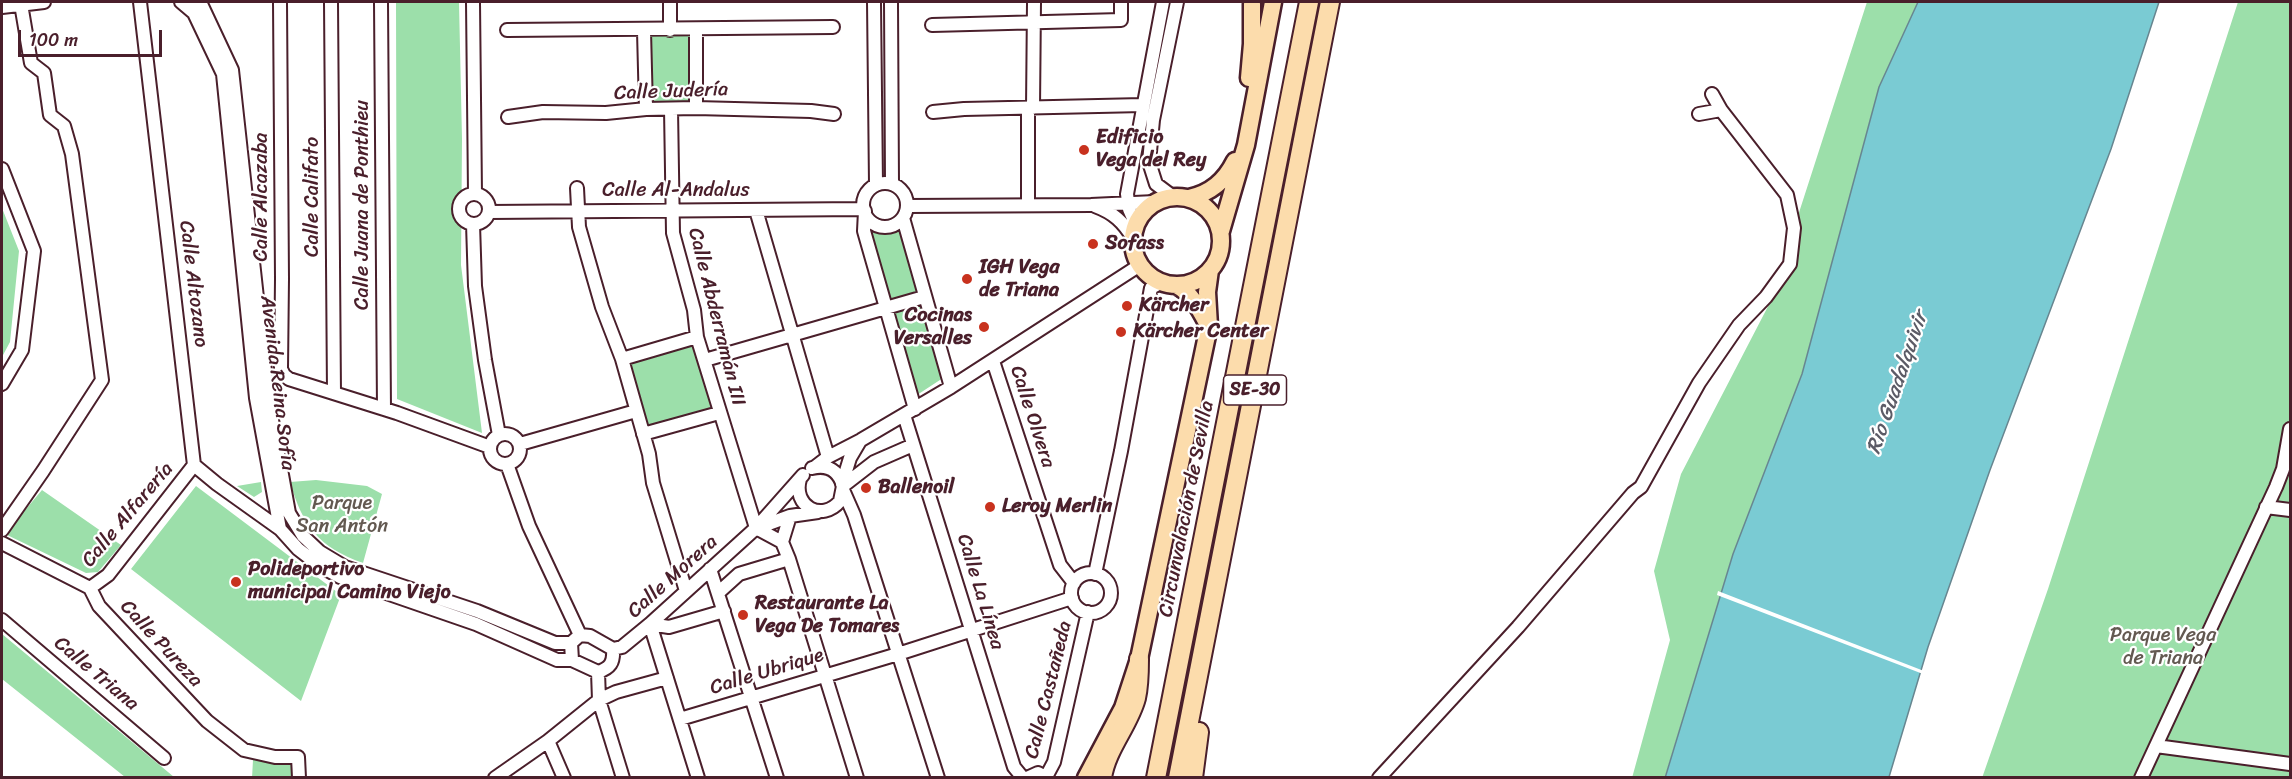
<!DOCTYPE html>
<html>
<head>
<meta charset="utf-8">
<style>
  body { margin:0 }
  #map { position:relative; width:2292px; height:779px; overflow:hidden; background:#fff; font-family:Sriracha,sans-serif }
  canvas { display:block }
  .frame { position:absolute; inset:0; border:3px solid #4a1f2b; pointer-events:none }
  .scale { position:absolute; left:18px; top:30px; width:144px; height:27px; box-sizing:border-box; border:3px solid #4a1f2b; border-top:0; padding-left:8px; font-size:18px; line-height:21px; white-space:nowrap; color:#4a1f2b; -webkit-text-stroke:4px #fff; paint-order:stroke }
</style>
</head>
<body>
<div id="map">
<canvas width="2292" height="779"></canvas>
<div class="frame"></div>
<div class="scale">100 m</div>
</div>
<script>
const ctx = document.querySelector('canvas').getContext('2d');
ctx.lineJoin = 'round';
function fill(path, color) {
  ctx.fillStyle = color;
  ctx.fill(path, 'evenodd');
}
function stroke(path, color, width, dash) {
  ctx.strokeStyle = color;
  ctx.lineWidth = width;
  ctx.lineCap = dash ? 'butt' : 'round';
  ctx.setLineDash(dash || []);
  ctx.stroke(path);
}
function drawText(font, color, halo, rows, align = 'center') {
  ctx.font = font + ' Sriracha,sans-serif';
  ctx.lineWidth = 4.5;
  ctx.setLineDash([]);
  ctx.textBaseline = 'middle';
  ctx.strokeStyle = halo;
  ctx.fillStyle = color;
  for (const [text, x, y, turn = 0] of rows) {
    ctx.save();
    ctx.translate(x, y);
    ctx.rotate((+turn || 0) * Math.PI / 180);
    ctx.textAlign = isNaN(turn) ? turn : align;
    if (halo) ctx.strokeText(text, 0, 0);
    ctx.fillText(text, 0, 0);
    ctx.restore();
  }
}
fill(new Path2D(`
  M396,2h63l3,137 -1,126 21,168 -85,-34z
  M1867,2h51l-39,85 -77,287 -69,180 -68,223 -33,1 38,-138 -16,-69 27,-97 109,-210 4,-36z
  M2238,2h52v775l-308,1 66,-189z
  M691,33l1,73 -43,1 -1,-73z
  M2,208l17,43 -9,91 -8,15z
  M899,229l19,65 -27,8 -22,-72 16,4z
  M920,303l23,75 -26,17 -24,-84z
  M693,343l19,67 -65,18 -19,-67z
  M316,480l51,6 15,8 -19,69c-45,-16 -60,-37 -73,-81z
  M261,482l1,10 -8,5 -17,-11z
  M196,486l145,109 -40,106 -170,-132z
  M42,490l79,55 -23,27 -12,1 -81,-39z
  M2,634l172,143h-49l-123,-98z
  M253,760l40,3 1,14 -42,1z`), '#9cdfaa');
const water = new Path2D(`
  M1918,2h241l-48,147 -121,321 -62,177 -39,130 -224,1 68,-224 69,-180 77,-287z`);
fill(water, '#7acbd3');
stroke(water, '#678690', 1.5);
fill(new Path2D(`
  M1718,591l206,80 -1,3 -206,-79z`), '#fff');
const minor = new Path2D(`
  M140,2l54,463 23,19 63,45
  M181,2l13,11 29,61 33,324 24,131 18,20 22,17 20,11 136,47 81,36h15
  M197,2l5,4 30,64 36,328 21,115 14,23 17,16 25,15 132,44 78,32h16
  M280,2l2,277 -1,90 3,6 5,4 108,34 93,34
  M331,2l3,391
  M381,2l3,407
  M473,2l2,192
  M670,2v28
  M874,2l2,183
  M891,2l1,182
  M2,7l42,-5
  M932,25l189,-5v-18
  M507,30l326,-3
  M696,30v78
  M644,31l2,78
  M1712,94l9,16
  M1033,108l1,-106
  M671,109l2,124 21,77 3,27 59,191
  M933,112l31,-3 179,-4
  M508,117l35,-5 63,1 40,-4 50,-1 115,3 23,3
  M2,169l32,82 -12,99 -20,34
  M863 205a22 22 0 1 1 44 0a22 22 0 1 1-44 0Z
  M577,188l2,39 23,80 20,52
  M459 209a15 15 0 1 1 30 0a15 15 0 1 1-30 0Z
  M1172,196l-16,-12 -7,-22 4,-42 24,-118
  M1028,205v-97
  M907,206l184,-1 64,-3
  M1095,206c19,7 28,16 38,32
  M756,210l72,247
  M865,211l-1,20 51,178
  M489,212l375,-3
  M903,218l48,169
  M473,224l2,62 10,74 14,75
  M1136,225l-7,-16 -2,-15 36,-192
  M705,360l219,-63
  M993,361l67,204 14,18
  M904,415l110,352 9,11
  M490 449a15 15 0 1 1 30 0a15 15 0 1 1-30 0Z
  M643,434l76,-21
  M520,444l116,-33
  M507,464l22,62 51,109
  M815,467l13,-10 33,-17 90,-53 189,-122
  M812,468c16,-4 27,3 31,18
  M800,479c-8,27 22,44 40,22l3,-15 31,-24 39,-17
  M842,484l8,-26 10,-17
  M843,490l11,25 84,263
  M2266,507l24,3
  M760,527l30,-11 28,-4
  M756,528l26,14
  M2,530l41,-59 59,-91 -30,-226 -8,-28 -14,-11 -6,-42 -13,-10 -10,-59
  M782,542l7,17 68,219
  M782,542l8,-26
  M2,543l88,45 9,18 108,115 37,29 31,7h23l1,21
  M710,569l67,209
  M1071 593a20 20 0 1 1 40 0a20 20 0 1 1-40 0Z
  M1095,574l26,-123 30,-163 11,-6
  M90,588l18,-13 86,-110
  M686,591l-33,-108 -4,-29 -27,-95 75,-22
  M718,593l21,-19 50,-15
  M2,620l162,138
  M650,624l48,154
  M650,624l19,3 55,-16
  M580,635l10,1 23,13c1,14 -3,19 -15,23l-26,-12 -1,-17z
  M613,649l9,-2 28,-23 106,-96 47,-53
  M680,719l218,-65 174,-56
  M548,741l16,37
  M2156,746l134,18
  M1046,777l8,-15 34,-150
  M495,778l53,-37 51,-41 -1,-28
  M623,778l-24,-78 17,-8 51,-14
  M1027,778l11,-5 9,5
  M1379,778l139,-151 115,-134 8,-6 58,-104 40,-58 27,-28 24,-33 4,-36 -7,-33 -66,-85 -22,4
  M2141,778l135,-291 7,-18 7,-40`);
const major = new Path2D(`
  M1249,78l3,-34v-40
  M1133 241a44 44 0 1 1 88 0a44 44 0 1 1-88 0Z
  M1189,198c22,-5 36,-17 46,-37
  M1221,231l25,-86 27,-143
  M1176,285c15,8 23,23 31,38
  M1086,778l37,-70 16,-49 70,-333 -2,-34 3,-22`);
const highway = new Path2D(`
  M1102,778c4,-29 27,-53 34,-80 3,-13 3,-26 3,-39
  M1156,778l153,-776
  M1178,778l152,-776
  M1193,778l6,-46`);
stroke(minor, '#4a1f2b', 16);
stroke(major, '#4a1f2b', 21);
stroke(highway, '#4a1f2b', 22);
stroke(minor, '#fff', 12);
stroke(major, '#fcdcac', 16);
stroke(highway, '#fcdcac', 18);
for (const [x, y, r, color] of [
  [1084,150,6,"#c8321e"],
  [1093,244,6,"#c8321e"],
  [967,279,6,"#c8321e"],
  [1127,306,6,"#c8321e"],
  [984,327,6,"#c8321e"],
  [1121,332,6,"#c8321e"],
  [866,488,6,"#c8321e"],
  [990,507,6,"#c8321e"],
  [236,582,6,"#c8321e"],
  [743,615,6,"#c8321e"]
]) {
  const dot = new Path2D();
  dot.arc(x, y, r, 0, 2 * Math.PI);
  ctx.fillStyle = color;
  ctx.fill(dot);
  stroke(dot, '#fff', 2);
}
for (const [x, y, w] of [
  [1255,390,63]
]) {
  const box = new Path2D();
  box.roundRect(x - w / 2, y - 15, w, 30, 4.5);
  ctx.fillStyle = '#fff';
  ctx.fill(box);
  stroke(box, '#4a1f2b', 1.5);
}
drawText('bold 18px', '#4a1f2b', null, [
  ["SE-30",1255,390]
]);
drawText('20px', '#4a1f2b', '#fff', [
  ["Calle Judería",671,92,-2],
  ["Calle Al-Andalus",676,191],
  ["Calle Alcazaba",262,197,-90],
  ["Calle Califato",313,197,-90],
  ["Calle Juana de Ponthieu",363,205,-90],
  ["Calle Altozano",193,284,83],
  ["Calle Abderramán III",716,317,76],
  ["Avenida Reina Sofía",277,383,83],
  ["Calle Olvera",1032,417,72],
  ["Circunvalación de Sevilla",1187,509,-79],
  ["Calle Alfarería",128,515,-50],
  ["Calle Morera",673,577,-42],
  ["Calle La Línea",980,592,73],
  ["Calle Pureza",161,644,47],
  ["Calle Ubrique",767,672,-17],
  ["Calle Triana",96,674,40],
  ["Calle Castañeda",1049,690,-76]
]);
drawText('bold 20px', '#4a1f2b', '#fff', [
  ["Edificio",1096,138],
  ["Vega del Rey",1096,161],
  ["Sofass",1105,244],
  ["IGH Vega",979,268],
  ["de Triana",979,291],
  ["Kärcher",1139,306],
  ["Cocinas",972,316,"right"],
  ["Versalles",972,339,"right"],
  ["Kärcher Center",1133,332],
  ["Ballenoil",878,488],
  ["Leroy Merlin",1002,507],
  ["Polideportivo",248,570],
  ["municipal Camino Viejo",248,593],
  ["Restaurante La",755,604],
  ["Vega De Tomares",755,627]
], 'left');
drawText('20px', '#635951', '#fff', [
  ["Parque",342,504],
  ["San Antón",342,527],
  ["Parque Vega",2163,636],
  ["de Triana",2163,659]
]);
drawText('italic 21px', '#5b5b66', '#fff', [
  ["Río Guadalquivir",1898,383,-71]
]);
</script>
</body>
</html>
